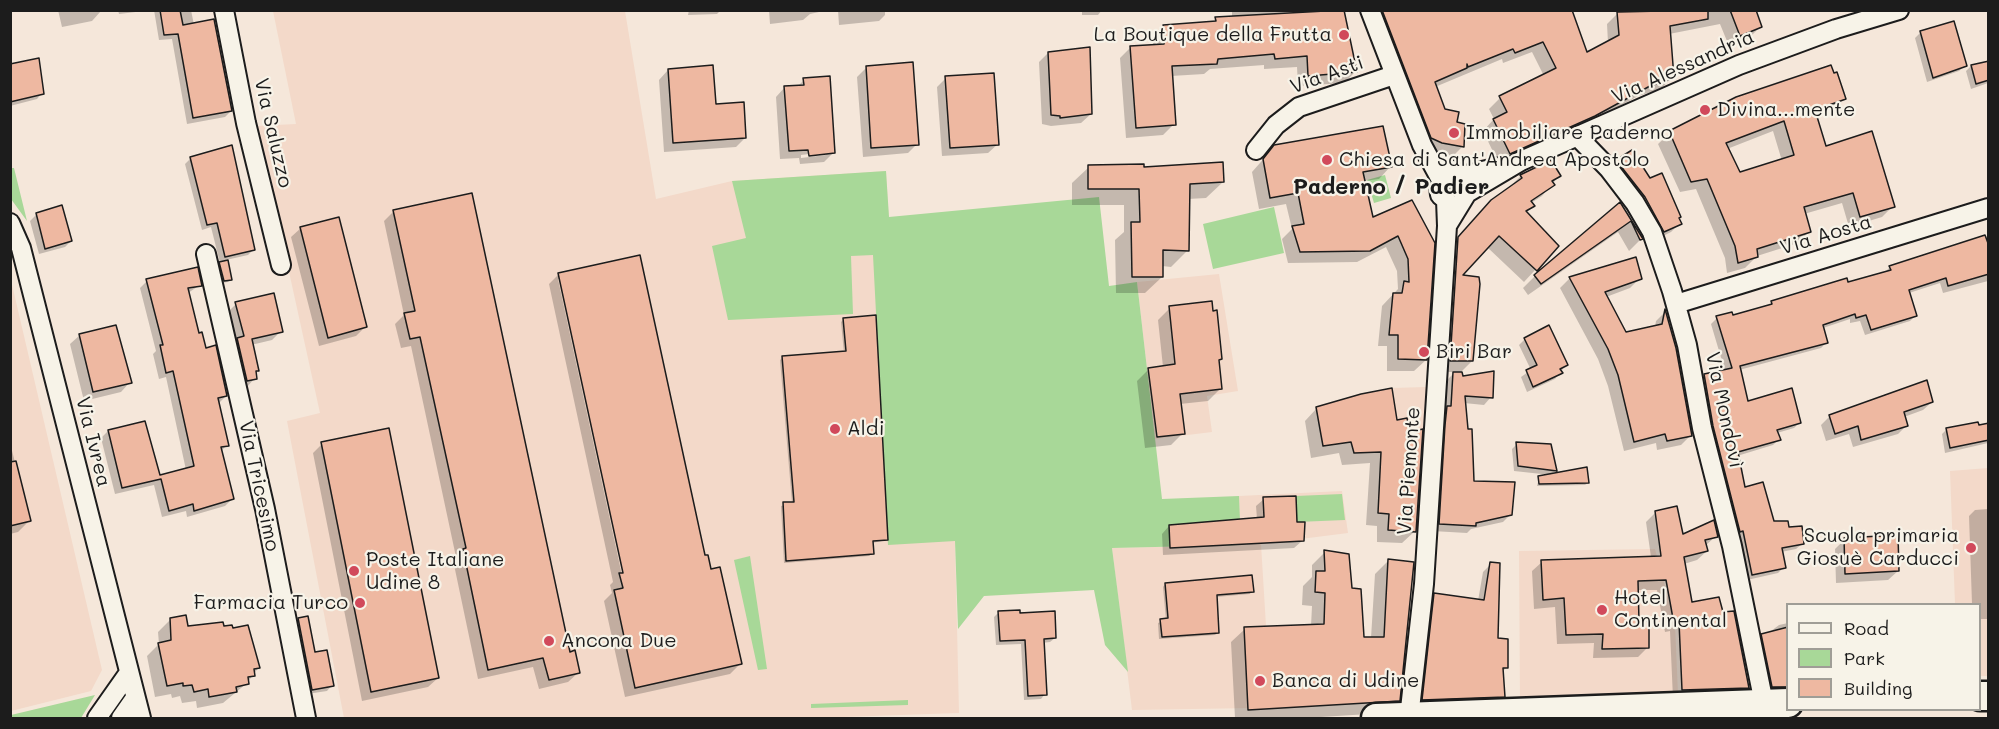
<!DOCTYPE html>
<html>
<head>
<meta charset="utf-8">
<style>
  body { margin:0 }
  #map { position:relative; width:1999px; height:729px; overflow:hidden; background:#f5e7da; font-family:Mali,sans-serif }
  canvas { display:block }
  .frame { position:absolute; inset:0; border:12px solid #1c1c1c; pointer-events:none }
  .legend { position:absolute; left:1786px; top:603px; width:195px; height:108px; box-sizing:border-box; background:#f7f3e8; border:2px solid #9f9d96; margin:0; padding:8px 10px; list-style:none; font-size:18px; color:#1c1c1c }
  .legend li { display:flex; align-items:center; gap:12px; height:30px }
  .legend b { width:30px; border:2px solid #9f9d96 }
</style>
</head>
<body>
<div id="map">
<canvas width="1999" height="729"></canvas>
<div class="frame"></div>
<ul class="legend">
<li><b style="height:8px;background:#f7f3e8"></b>Road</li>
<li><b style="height:16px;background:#a8d898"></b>Park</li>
<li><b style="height:16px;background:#eeb8a1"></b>Building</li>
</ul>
</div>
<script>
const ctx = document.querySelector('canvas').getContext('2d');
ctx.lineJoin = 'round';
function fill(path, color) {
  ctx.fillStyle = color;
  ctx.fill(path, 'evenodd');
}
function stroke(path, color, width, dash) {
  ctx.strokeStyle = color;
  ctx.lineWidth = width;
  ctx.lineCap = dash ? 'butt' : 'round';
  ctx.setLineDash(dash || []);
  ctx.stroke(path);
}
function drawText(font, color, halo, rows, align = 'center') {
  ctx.font = font + ' Mali,sans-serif';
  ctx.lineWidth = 4.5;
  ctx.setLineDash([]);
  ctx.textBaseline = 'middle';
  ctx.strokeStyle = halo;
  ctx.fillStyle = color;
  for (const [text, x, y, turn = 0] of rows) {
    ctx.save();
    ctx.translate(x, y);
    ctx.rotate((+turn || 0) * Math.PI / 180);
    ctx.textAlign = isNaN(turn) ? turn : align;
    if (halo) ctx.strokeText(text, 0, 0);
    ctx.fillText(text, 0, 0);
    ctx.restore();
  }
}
fill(new Path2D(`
  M273,11h352l31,188 76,-18 154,-10 22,372 47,-3 4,173 -145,5h-470l-57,-297 33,-8 -63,-287 39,-2z
  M1219,274l19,117 -31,5 5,36 -57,7 -18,-157z
  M10,276l92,394 -11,21 -80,20z
  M1426,387l-3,42 -88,11v4l-12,2 -7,-39 45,-13 31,-6z
  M1988,468v208h-8v-72h-25l-5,-133z
  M1342,491l6,42 -87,11 5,82 47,43 1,38 -182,3 -20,-162 128,-3 -1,-49z
  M1655,549l20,74 3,70 -158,8 -1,-150z`), '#f3d9c9');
fill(new Path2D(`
  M11,168h3l13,53 -16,-22z
  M886,171l3,46 210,-20 10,89 28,-4 25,217 77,-3 2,49 -129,3 16,124 -23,-27 -11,-55 -110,6 -26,33 -3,-88 -67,4 -15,-290 -22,1 2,58 -125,6 -16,-74 34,-8 -14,-57z
  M1385,175l6,23 -17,5 -7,-23z
  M1274,207l10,46 -71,16 -10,-45z
  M1342,494l3,26 -48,2 -1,-26z
  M750,556l17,113 -9,1 -24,-110z
  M95,695l-14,23h-70v-3z
  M908,700v5l-97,3v-4z`), '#a8d898');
fill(new Path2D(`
  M58,10h43v1l-9,10 -30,6z
  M118,10h34l-33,4z
  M154,10h37l3,15 37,86 -6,6 -38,7 -15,-85 -13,1z
  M689,10h32l-4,4 -29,1z
  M769,10h59l-18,4 -7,6 -33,4z
  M838,10h47v5l-6,6 -40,4z
  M1082,10h20l-4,5h-16z
  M1232,10h111l12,62 -11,11 -46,3 -1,-19 -33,2v-4l-54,4 -6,5 -33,2 3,48 -11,11 -37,3 -6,-80 11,-11 22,-1v-8l11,-11 47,-4 5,-5 16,-1z
  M1367,10h122l97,44 22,-11 -1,-19 11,-11 12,-3h118l12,17 -11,11 -20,8 -9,-22 -51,10 3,43 -11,12 -23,7 -56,31 -83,37 -16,-33 11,-12 -5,-10 11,-11 44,-22 -12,-24 -29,11 -1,-4 -67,28 9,23 11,13 8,23 -11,11 -32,-8z
  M1921,32l44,33 -6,6 -32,11 -12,-44z
  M1048,53l43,61 -10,9 -30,3 -9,-2 -3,-62z
  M1988,61v22l-17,6 -5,-18 5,-5z
  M10,66l32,27 -5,6 -27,7z
  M866,68l51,76 -9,9 -45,4 -6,-80z
  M668,70l47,36 30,32 -9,9 -72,5 -5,-72z
  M946,78l52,66 -10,9 -46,3 -5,-69z
  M804,80l30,72 -10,10 -24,2 -1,-6 -19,1 -4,-62 9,-10h12zM826,152v3l-25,3v-3z
  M1844,98l-11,11 -17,7 9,31 68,59 -11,11 -33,10 -7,-24 -38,11 5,18 -11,11 -41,13 -12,12 -18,5 -2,-15 -29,-69 -16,3 -22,-48 12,-11 67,-34zM1773,131l9,30 -43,13 -12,-25z
  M1275,146l115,21 -11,12 -15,2 8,38 39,-17 15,158 -12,11h-27v-25h-9l4,-40 16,-17 -1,-18 -11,-24 -29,15 -69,1 -6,-24 10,-10 -6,-25 -27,5 -7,-37z
  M1632,152l48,71 -9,9 -16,8 -47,-71z
  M191,158l63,91 -6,6 -22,5 5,19 -3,3 -7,1 -3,-17 2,-3 -9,-36 -9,3 -17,-66z
  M1089,167l134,15 -17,16 -18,1v51l-17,17 -9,-1v11l-17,16h-29l-1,-53 9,-8v-27h-52v-22z
  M1521,176h38l-17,20 -11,7 2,3 -7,7 31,33 -33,36 -37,-35 -27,29 12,85 -11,11v6l30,19 -7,8 -20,-2 9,80 38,31 -8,8 -32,7 -4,4 -35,-2 8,-116 4,-3 2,-31 9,-9h-16l7,-122 34,-36z
  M1620,204l21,35 -12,12 -11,-19 -90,63 -5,-7 12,-12z
  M61,207l10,34 -6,6 -26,7 -9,-33 6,-6z
  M394,211l184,462 -10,9 -29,7 -6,-22 -55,12 -25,-119 3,-3 -45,-211 -10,2 -6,-24 9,-9 -20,-94z
  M301,228l64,99 -9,9 -37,10 -28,-109z
  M1988,236v45l-45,12 -3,-10 -31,10 7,22 -6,6 -45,14 -5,-14 -10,2v-4l-27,9 4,14 -6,6 -82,22 7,33 54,19 -6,6 -17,5 2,6 -6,6 -36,11 6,33 30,34 14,6 16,14 -7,6 -15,3 3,15 -6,6 -31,7 -49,-199 6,-6 21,-4 -14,-47 6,-6 15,-1 36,-11 4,-3 112,-30 6,-6z
  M1635,259l5,19 -10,10 -24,9 20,37 29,-7 1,-6 9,-9 26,123 -10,10 -24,5 -1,-7 -32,8 -16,-65 -10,-27 -38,-71 10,-10z
  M559,274l145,283 36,107 -10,10 -105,23 -21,-96 8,-8 -2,-8 3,-3 -64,-298zM558,279h3l65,301h-3z
  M147,281l53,4 -12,8 10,42 28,61 -8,8 9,41 -7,7 12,47 -7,7 -38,11 -1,-6 -24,6 -8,-32 -39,9 -14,-56 7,-7 51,46 27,-7 -20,-93 -7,2 -6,-25 3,-3 -16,-63z
  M236,304l45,27 -9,9 -21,5 6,25 -3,3 1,5 -9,10 -8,1 -11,-76z
  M1170,308l51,50 -4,4 3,27 -12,12 -28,3 3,29 -12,12 -26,3 -8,-67 12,-12 14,-2 -5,-47z
  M844,319l43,221 -15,3v11l-3,2 -85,7 -3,-57 11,-3 -12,-143 3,-3 61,-4 -3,-31z
  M80,335l50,47 -9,10 -37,9 -14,-57z
  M1525,339l41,26 -11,14 -28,13 -6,-15 10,-7 -12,-25z
  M1361,395l54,136 -13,12 -25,-1v-16l-11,-1 4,-62 -28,2 -3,-12 -28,5 -6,-37 12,-13z
  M1932,402l-9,8 -19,7 3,8 -9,9 -45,13 -4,-13 -23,7 -5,-16 9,-9z
  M1988,424v19l-43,10 -3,-19 5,-5z
  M10,443l20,77 -12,12 -8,2z
  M322,444l116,234 -10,9 -66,14 -49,-248z
  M1517,444l39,26 -5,5 -37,-4 -2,-22z
  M1539,478l49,5 -3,2 -48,1z
  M1264,499l32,25 6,17 -8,7 -131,7 -1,-21 7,-8 88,-7 -1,-13z
  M1988,509v110h-8v-15h-8l-3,-88 6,-6z
  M1655,513l27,23h34l-11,10 2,5 -10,9 -13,4 7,40 57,83 -10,10 -65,2 -3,-68 -5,1 -8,-42h-21l2,33 10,24 -10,10 -45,1 1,-15 -37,1 -2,-37 -21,2 -2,-38 10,-9 109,-5 -5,-35z
  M1844,540l54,31 -10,9 -52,3 -1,-34z
  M1325,552l26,38 12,48h8l4,-64 14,-14 9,140 -13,13 -80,5h-70l-4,-76 14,-13 66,-3 1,-20 -10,-1 1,-19 9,-9v-12z
  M1491,564l5,76 10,28 -4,4 1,24 -8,8 -80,3 12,-105 8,-8 43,7 5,-29z
  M1165,584l87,7 -2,3 -34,3 2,36 -3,2 -56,4 -1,-16 8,-3 -3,-33z
  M999,612h54l2,26 -5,4 -8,1 3,51 -4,5 -17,1 -3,-56 -25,1 -2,-28z
  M171,619l15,9h37l36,39 -12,16 -24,20 -26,5 -1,-7 -14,2 -2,-7 -8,2 -1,-4 -16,3 -8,-41 12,-12 -1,-12z
  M299,620l33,65 -5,6 -20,3 -14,-69z
  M1788,623v70h-23l-10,-50 24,-18z`), '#0003');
const building = new Path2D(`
  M160,10h20l3,15 31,-6 18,92 -39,7 -15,-84 -14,1z
  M1344,10l13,62 -49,4 -1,-20 -32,3 -1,-5 -56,5 -1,5 -45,2 4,59 -40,3 -6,-82 34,-2 -1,-19 53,-4 -1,-4z
  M1382,10h190l15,42 32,-17 -2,-23 91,-2v9l-38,7 4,52 -24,8 -55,30 -85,38 -17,-35 14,-7 -8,-16 57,-28 -13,-26 -28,11 -2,-4 -45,18 -1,-3v4l-32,14 10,27 14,3 -2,10 8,2 -1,23 -22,-4 -11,-5z
  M1730,10h26l6,17 -22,9z
  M1954,21l13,45 -34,12 -13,-47z
  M1090,47l2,67 -32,4v-2l-9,-1 -3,-63z
  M39,58l5,36 -34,8v-38z
  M1989,61v19l-13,4 -5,-19z
  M913,62l6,83 -48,3 -5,-82z
  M713,65l3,39 28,-2 2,36 -73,5 -5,-74z
  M1831,65l3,8 3,-1 9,27 -31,11 11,36 46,-15 23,76 -35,10 -7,-24 -49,14 7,25 -54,17 1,8 -20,6 -3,-17 -28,-67 -16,3 -22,-51 67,-34zM1784,121l10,34 -54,17 -14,-29z
  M994,73l5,72 -49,3 -5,-72z
  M830,76l5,77 -26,3 -1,-6 -19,1 -5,-65 20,-1 -1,-7z
  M1383,126l9,41 -29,5 10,45 39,-17 23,43 -8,117 -29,-1v-24h-9l4,-42h9l2,-12 5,1 -1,-23 -10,-23 -28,15 -70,1 -8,-26 12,-2 -6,-31 -28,5 -7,-39 11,-14z
  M232,145l23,105 -30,7 -8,-34 -10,2 -17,-68z
  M1632,150l18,28 12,-5 19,44 -2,1 3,6 -18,8 -19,-35 -29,-37z
  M1551,160l10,16 -9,5 3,4 -24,16 4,5 -9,5 33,35 -22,25 -38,-35 -36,39 16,2 1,7 -7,77h-23l8,-124 33,-37 31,-22 -2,-3z
  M1223,162l1,20 -34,2 -1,67 -26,-1v27h-31l-1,-55h9l-1,-33h-51v-24l56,-1v3z
  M472,193l98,459 5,-2 5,23 -31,7 -6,-22 -55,12 -25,-121 3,-1 -46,-211 -10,2 -6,-26 11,-2 -22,-101z
  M1620,202l23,37 -3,1 -9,-19 -90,63 -7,-9z
  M62,205l10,36 -27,8 -9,-36z
  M339,217l28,110 -39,11 -28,-111z
  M1985,235l4,11v28l-41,12 -2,-8 -37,12 8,26 -46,14 -5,-15 -10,3 -1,-4 -32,11 5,18 -88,23 8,35 44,-13 9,35 -24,7 4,10 -43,12 7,35 18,-5 11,39h14l1,6 13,-1 2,18 -22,4 4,20 -34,7 -9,-44 -3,1 -27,-106 -9,-52 28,-6 -16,-52 16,-4 1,3 39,-11 -1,-3 76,-23 1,4 43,-12 -2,-4z
  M640,255l65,300h3l3,14 9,-2 22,97 -107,24 -21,-98 9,-2 -4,-15h4l-65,-300z
  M1636,257l6,22 -37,13 21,40 36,-8 3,-15 11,39 16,88 -25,5 -2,-7 -31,8 -16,-67 -10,-26 -39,-72z
  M228,260l4,20 -8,1 -5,-19z
  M198,267l4,19 -14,2 11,45 3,-1 4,16 10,-3 11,51 -9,2 11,48 -8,1 13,52 -40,12 -1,-7 -24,7 -8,-32 -39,9 -14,-58 37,-9 15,54 34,-9 -21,-95 -7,2 -6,-28h3l-17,-66z
  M274,293l9,39 -31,7 7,32h-3l1,8 -10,2 -10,-43 7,-2 -9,-34z
  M1212,301l1,10 4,-1 5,49 -3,1 3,29 -42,5 5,40 -28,3 -9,-69 27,-4 -6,-58z
  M876,315l12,225 -15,1 1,13 -88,7 -3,-59h11l-12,-146 64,-5 -3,-33z
  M116,325l16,58 -39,9 -14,-58z
  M1549,325l19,40 -8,4 3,4 -30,14 -7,-17 11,-5 -13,-27z
  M1494,371l-1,27 -28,-2 3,33h4l2,52 41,1 -3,33 -36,8v3l-37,-2 6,-99 2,-19h4l2,-34h9l1,4z
  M1927,380l6,22 -29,10 4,14 -47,14 -3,-14 -23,8 -6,-19z
  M1392,388l5,32 10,-2 3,14 13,-3 -7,103 -28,-2 1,-16 -11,-1 3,-61 -27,1 -3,-11 -28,4 -2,-11 -5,-28 45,-13z
  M1978,422l1,3 10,-2v17l-39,8 -4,-20z
  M389,428l50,250 -68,14 -50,-250z
  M1516,442l35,2 6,27 -39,-5z
  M16,461l15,60 -21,5v-64z
  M1587,467l2,16 -50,1 -1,-8z
  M1296,496l1,26h8l-1,19 -134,7 -1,-23 95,-8 -1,-20z
  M1677,506l6,28 31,-14 4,17 -13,3 3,11 -24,6 8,45 27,-5 4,15 11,-1 15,77 -67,2 -3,-68 -5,2 -8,-44 -28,1 1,41 10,-1v27l-47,1 1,-15 -37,1 -2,-37 -21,2 -2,-40 120,-4 -6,-45z
  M1898,535l1,36 -54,3 -1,-36z
  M1324,550l25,4 3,34 9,1 3,48h20l4,-78 26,3 -14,139 -152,9 -4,-83 80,-3 1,-31 -10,-1 1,-21h9z
  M1490,562l10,1 -2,75 10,1v29h-5l2,29 -83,3 12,-107 50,7z
  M1252,575l2,17 -37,3 2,38 -57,4 -2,-18 8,-1 -3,-35z
  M1020,610v3l35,-2 1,27 -12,1 3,56 -19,1 -3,-56 -25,1 -2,-30z
  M186,615l2,11 35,-4 1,4 8,-1 1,3 15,-3 12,43 -6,1 1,7 -7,1 1,7 -13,3 1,5 -28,5 -1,-8 -14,3 -2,-7 -9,1v-3l-16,3 -9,-43 13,-3 -1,-22z
  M308,616l7,36 12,-2 7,36 -22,4 -14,-72z
  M1788,627v60h-16l-11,-53z`);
fill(building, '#eeb8a1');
stroke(building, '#1c1c1c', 1.5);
const street = new Path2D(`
  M224,10l22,113 35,142
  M1370,10l52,135 19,35
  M1578,137l31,32 26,34 17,29 20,59 15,54 15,83 30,118 35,172
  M1256,150l20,-25 23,-18 95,-32
  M1446,167l16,9 37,-9
  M10,223l11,25 120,470
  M1448,224l19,-31 54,-32 218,-96 97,-36 63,-19
  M206,254l59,255 41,209
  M1676,304l312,-96
  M97,718l31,-44
  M121,718l14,-20
  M1409,718l15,-134 23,-358 -1,-26 -6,-5 -1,-8 7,-12 8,-1`);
const primary = new Path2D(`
  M1980,696h8
  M1376,718l412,-15`);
stroke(street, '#1c1c1c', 22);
stroke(primary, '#1c1c1c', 33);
stroke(street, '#f7f3e8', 18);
stroke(primary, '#f7f3e8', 28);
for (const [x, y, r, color] of [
  [1344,35,6,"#d1495b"],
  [1705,110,6,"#d1495b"],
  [1454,133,6,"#d1495b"],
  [1327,160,6,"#d1495b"],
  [1424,352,6,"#d1495b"],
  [835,429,6,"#d1495b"],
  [1971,548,6,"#d1495b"],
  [354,571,6,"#d1495b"],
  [360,603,6,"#d1495b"],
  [1602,610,6,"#d1495b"],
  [549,641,6,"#d1495b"],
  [1260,681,6,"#d1495b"]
]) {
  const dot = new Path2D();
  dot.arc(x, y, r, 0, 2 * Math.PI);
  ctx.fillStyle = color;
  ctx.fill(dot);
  stroke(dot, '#f7f3e8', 2);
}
drawText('20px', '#1c1c1c', '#f7f3e8', [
  ["La Boutique della Frutta",1332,35,"right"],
  ["Divina...mente",1717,110],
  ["Immobiliare Paderno",1466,133],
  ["Chiesa di Sant'Andrea Apostolo",1339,160],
  ["Biri Bar",1436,352],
  ["Aldi",847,429],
  ["Scuola primaria",1959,536,"right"],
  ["Giosuè Carducci",1959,559,"right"],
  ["Poste Italiane",366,560],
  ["Udine 8",366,583],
  ["Hotel",1614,598],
  ["Continental",1614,621],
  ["Farmacia Turco",348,603,"right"],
  ["Ancona Due",561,641],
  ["Banca di Udine",1272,681]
], 'left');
drawText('20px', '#1c1c1c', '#f7f3e8', [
  ["Via Alessandria",1683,67,-24],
  ["Via Asti",1327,75,-20],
  ["Via Saluzzo",273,133,77],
  ["Via Aosta",1826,235,-17],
  ["Via Mondovì",1724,410,78],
  ["Via Ivrea",93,442,76],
  ["Via Piemonte",1409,471,-86],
  ["Via Tricesimo",259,486,78]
]);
drawText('bold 22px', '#1c1c1c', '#f7f3e8', [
  ["Paderno / Padier",1391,187]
]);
</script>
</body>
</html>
